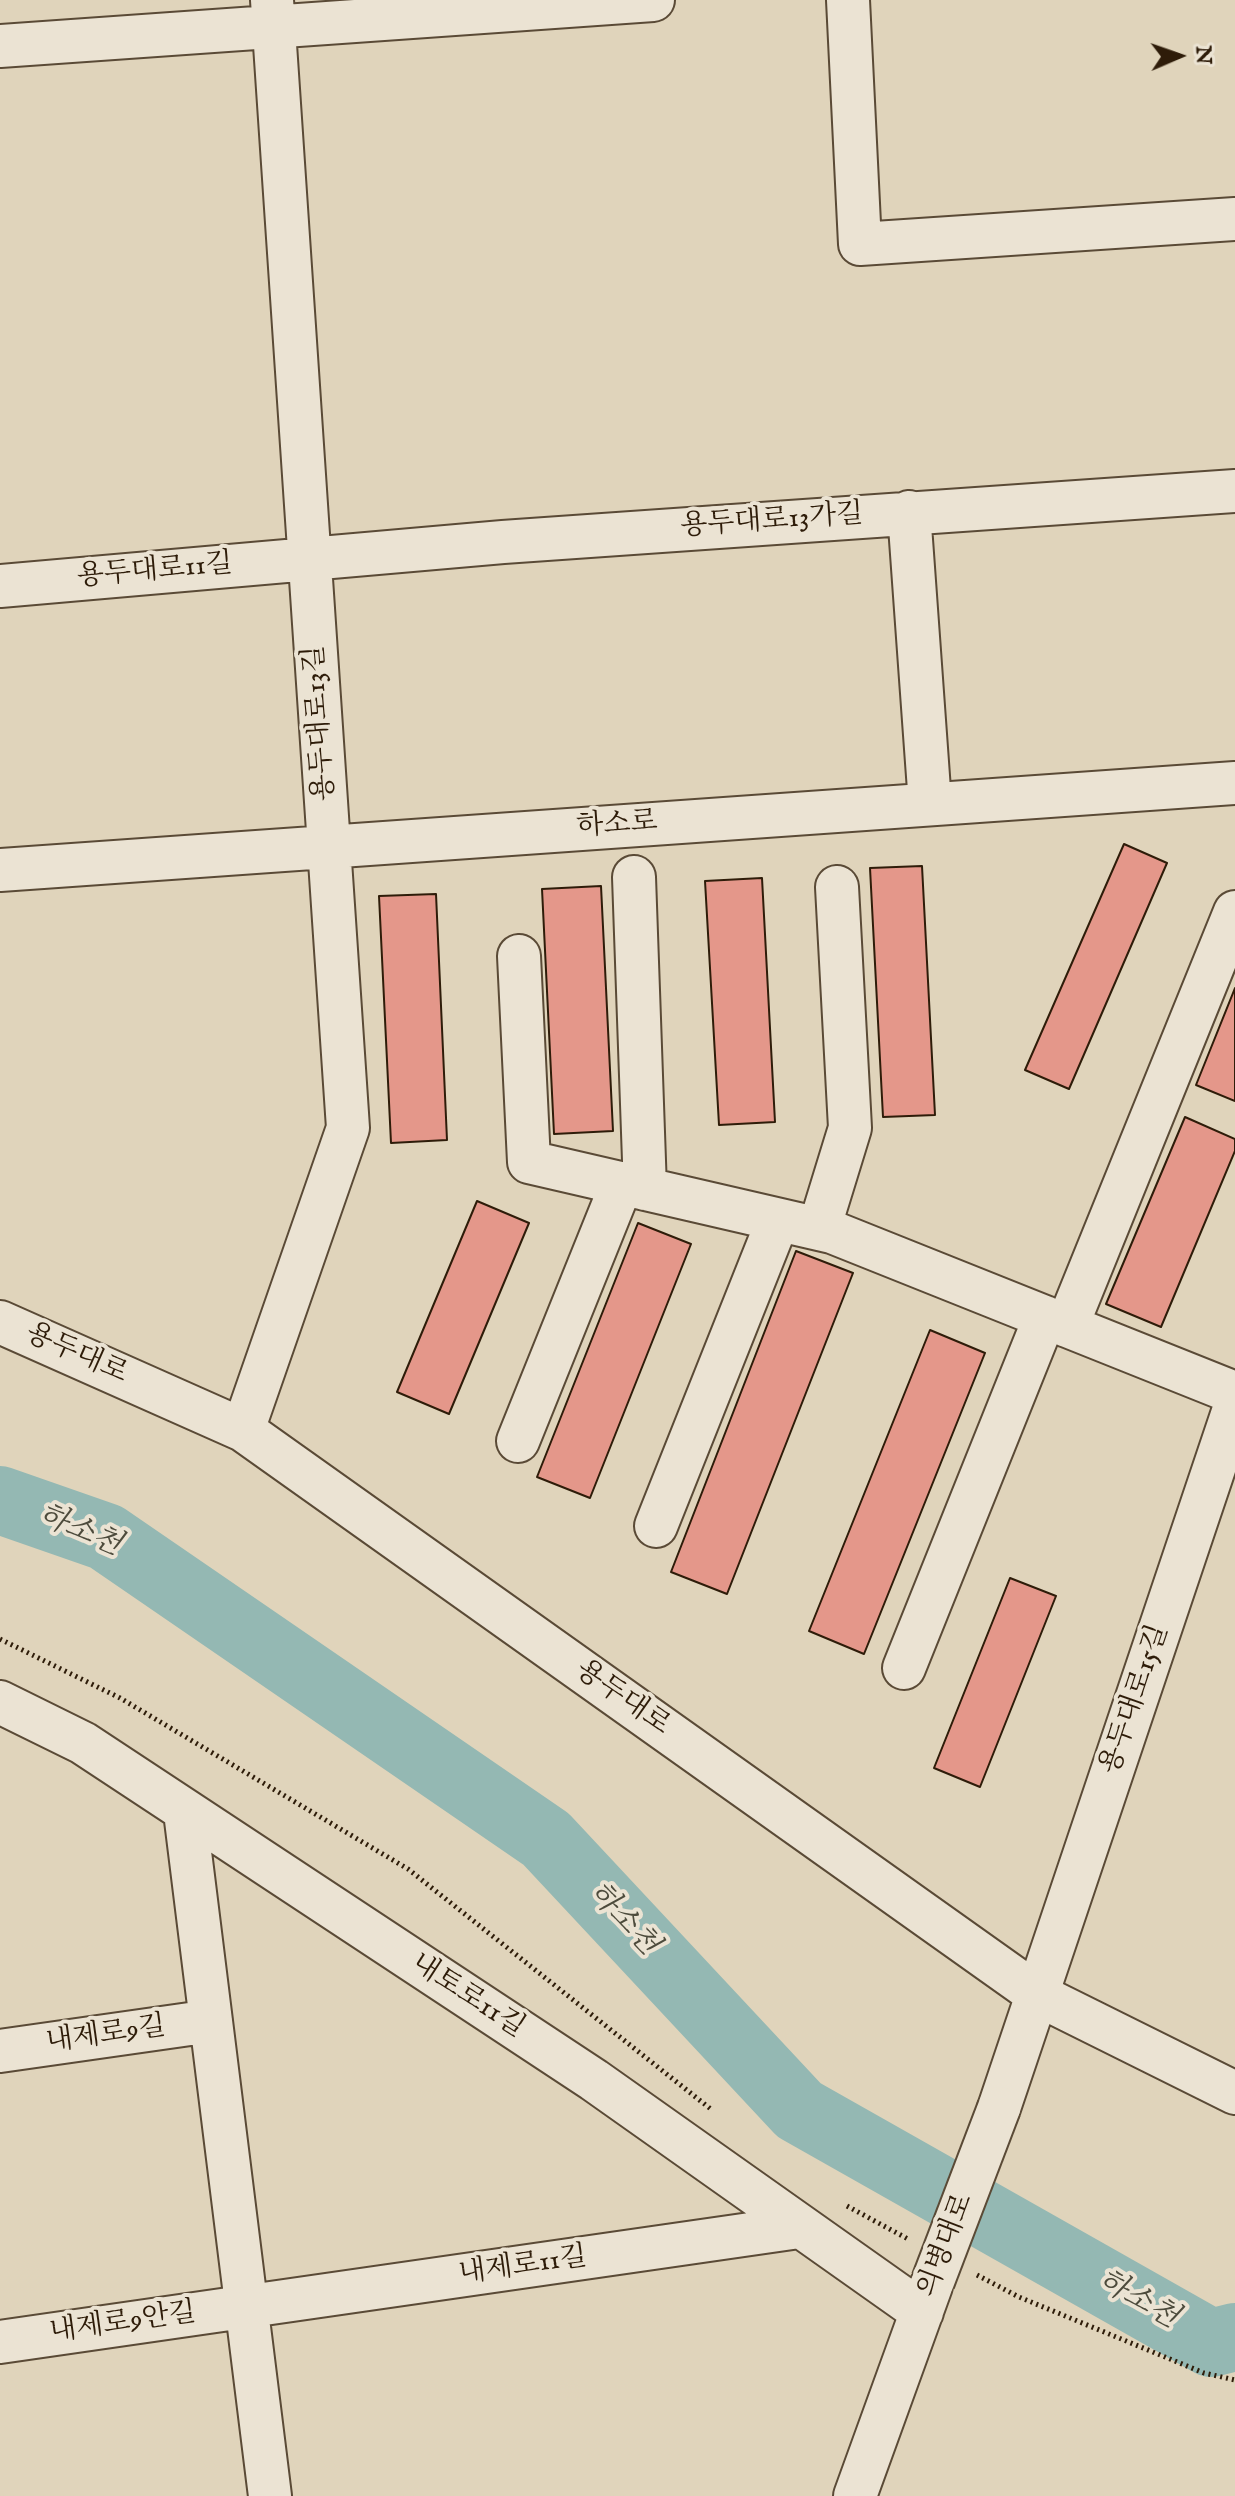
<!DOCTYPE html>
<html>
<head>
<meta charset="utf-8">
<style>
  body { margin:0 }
  #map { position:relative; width:1235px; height:2496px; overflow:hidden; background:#e0d4bb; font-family:"IM FELL English",serif }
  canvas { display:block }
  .north { position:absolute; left:1139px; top:16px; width:80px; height:80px; -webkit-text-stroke:6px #ebe3d3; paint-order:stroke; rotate:88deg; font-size:22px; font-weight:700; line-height:32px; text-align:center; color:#2e1c09 }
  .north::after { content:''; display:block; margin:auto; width:28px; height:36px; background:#2e1c09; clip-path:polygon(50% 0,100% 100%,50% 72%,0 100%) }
</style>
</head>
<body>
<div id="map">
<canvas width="1235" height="2496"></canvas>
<div class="north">N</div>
</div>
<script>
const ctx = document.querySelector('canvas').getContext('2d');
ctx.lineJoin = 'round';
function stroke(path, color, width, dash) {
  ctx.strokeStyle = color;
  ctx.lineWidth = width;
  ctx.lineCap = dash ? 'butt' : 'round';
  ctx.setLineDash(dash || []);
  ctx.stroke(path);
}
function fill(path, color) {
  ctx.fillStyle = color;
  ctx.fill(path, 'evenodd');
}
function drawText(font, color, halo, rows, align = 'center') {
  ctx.font = font + ' "IM FELL English","Noto Serif KR",serif';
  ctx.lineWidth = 8;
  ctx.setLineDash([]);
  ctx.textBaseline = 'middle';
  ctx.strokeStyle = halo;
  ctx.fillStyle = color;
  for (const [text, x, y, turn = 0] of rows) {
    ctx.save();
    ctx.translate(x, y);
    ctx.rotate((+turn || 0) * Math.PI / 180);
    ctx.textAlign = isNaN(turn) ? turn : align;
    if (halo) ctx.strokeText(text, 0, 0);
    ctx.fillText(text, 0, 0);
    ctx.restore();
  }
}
stroke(new Path2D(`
  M0,1500l106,37 440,302 253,271 412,233 24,-6`), '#94b8b3', 68);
const building = new Path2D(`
  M1124,844l43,19 -98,226 -44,-19z
  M922,866l13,249 -52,2 -13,-249z
  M762,878l13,244 -56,3 -14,-244z
  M601,886l12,245 -59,3 -12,-245z
  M436,894l11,246 -56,3 -12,-247z
  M1235,988v113l-39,-16z
  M1185,1117l50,22v12l-74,176 -55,-23z
  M477,1201l52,22 -80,191 -52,-22z
  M638,1223l53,21 -101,254 -53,-21z
  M796,1251l57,22 -126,321 -56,-22z
  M930,1330l55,23 -121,301 -55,-23z
  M1010,1578l46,18 -76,191 -46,-19z`);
fill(building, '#e4978a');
stroke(building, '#2e1c09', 2);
const minor = new Path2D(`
  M848,0l12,244 375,-25
  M0,46l653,-46
  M909,512l21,292
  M0,586l503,-44 732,-51
  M0,870l1235,-87
  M634,877l11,312
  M519,956l10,206 303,70 403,161
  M819,1229l31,-101 -13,-241
  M0,1322l243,108 795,565 197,98
  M1067,1326l168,-414
  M243,1430l105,-302 -76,-1128
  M518,1441l104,-258
  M656,1526l122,-306
  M904,1668l141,-351
  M0,1702l83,41 511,337 328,232
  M185,1812l85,684
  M0,2051l211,-30
  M999,2108l236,-702
  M0,2342l799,-115
  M855,2496l76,-210`);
stroke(minor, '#5a4a36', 46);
stroke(new Path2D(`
  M0,1639l120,59 288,171 304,241
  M847,2206l61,33
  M977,2275l42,22 185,76 31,7`), '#2e1c09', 5, [2, 4]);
stroke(minor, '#ebe3d3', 42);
const minorBridge = new Path2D(`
  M933,2281l66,-173`);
stroke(minorBridge, '#5a4a36', 46, []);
stroke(minorBridge, '#ebe3d3', 42);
drawText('28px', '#2e1c09', '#ebe3d3', [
  ["용두대로13가길",772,522,-4],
  ["용두대로11길",155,572,-5],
  ["용두대로13길",321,723,-94],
  ["하소로",617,826,-4],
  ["용두대로",76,1355,24],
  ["용두대로",622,1699,35],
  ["용두대로15길",1136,1700,-71],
  ["내토로11길",467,1997,33],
  ["내제로9길",106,2036,-8],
  ["의병대로",947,2246,-69],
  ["내제로11길",523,2267,-8],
  ["내제로9안길",123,2324,-8]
]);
drawText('italic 30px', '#4d4b3c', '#ebe3d3', [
  ["하소천",79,1532,23],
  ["하소천",622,1920,47],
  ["하소천",1137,2301,29]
]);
</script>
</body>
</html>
